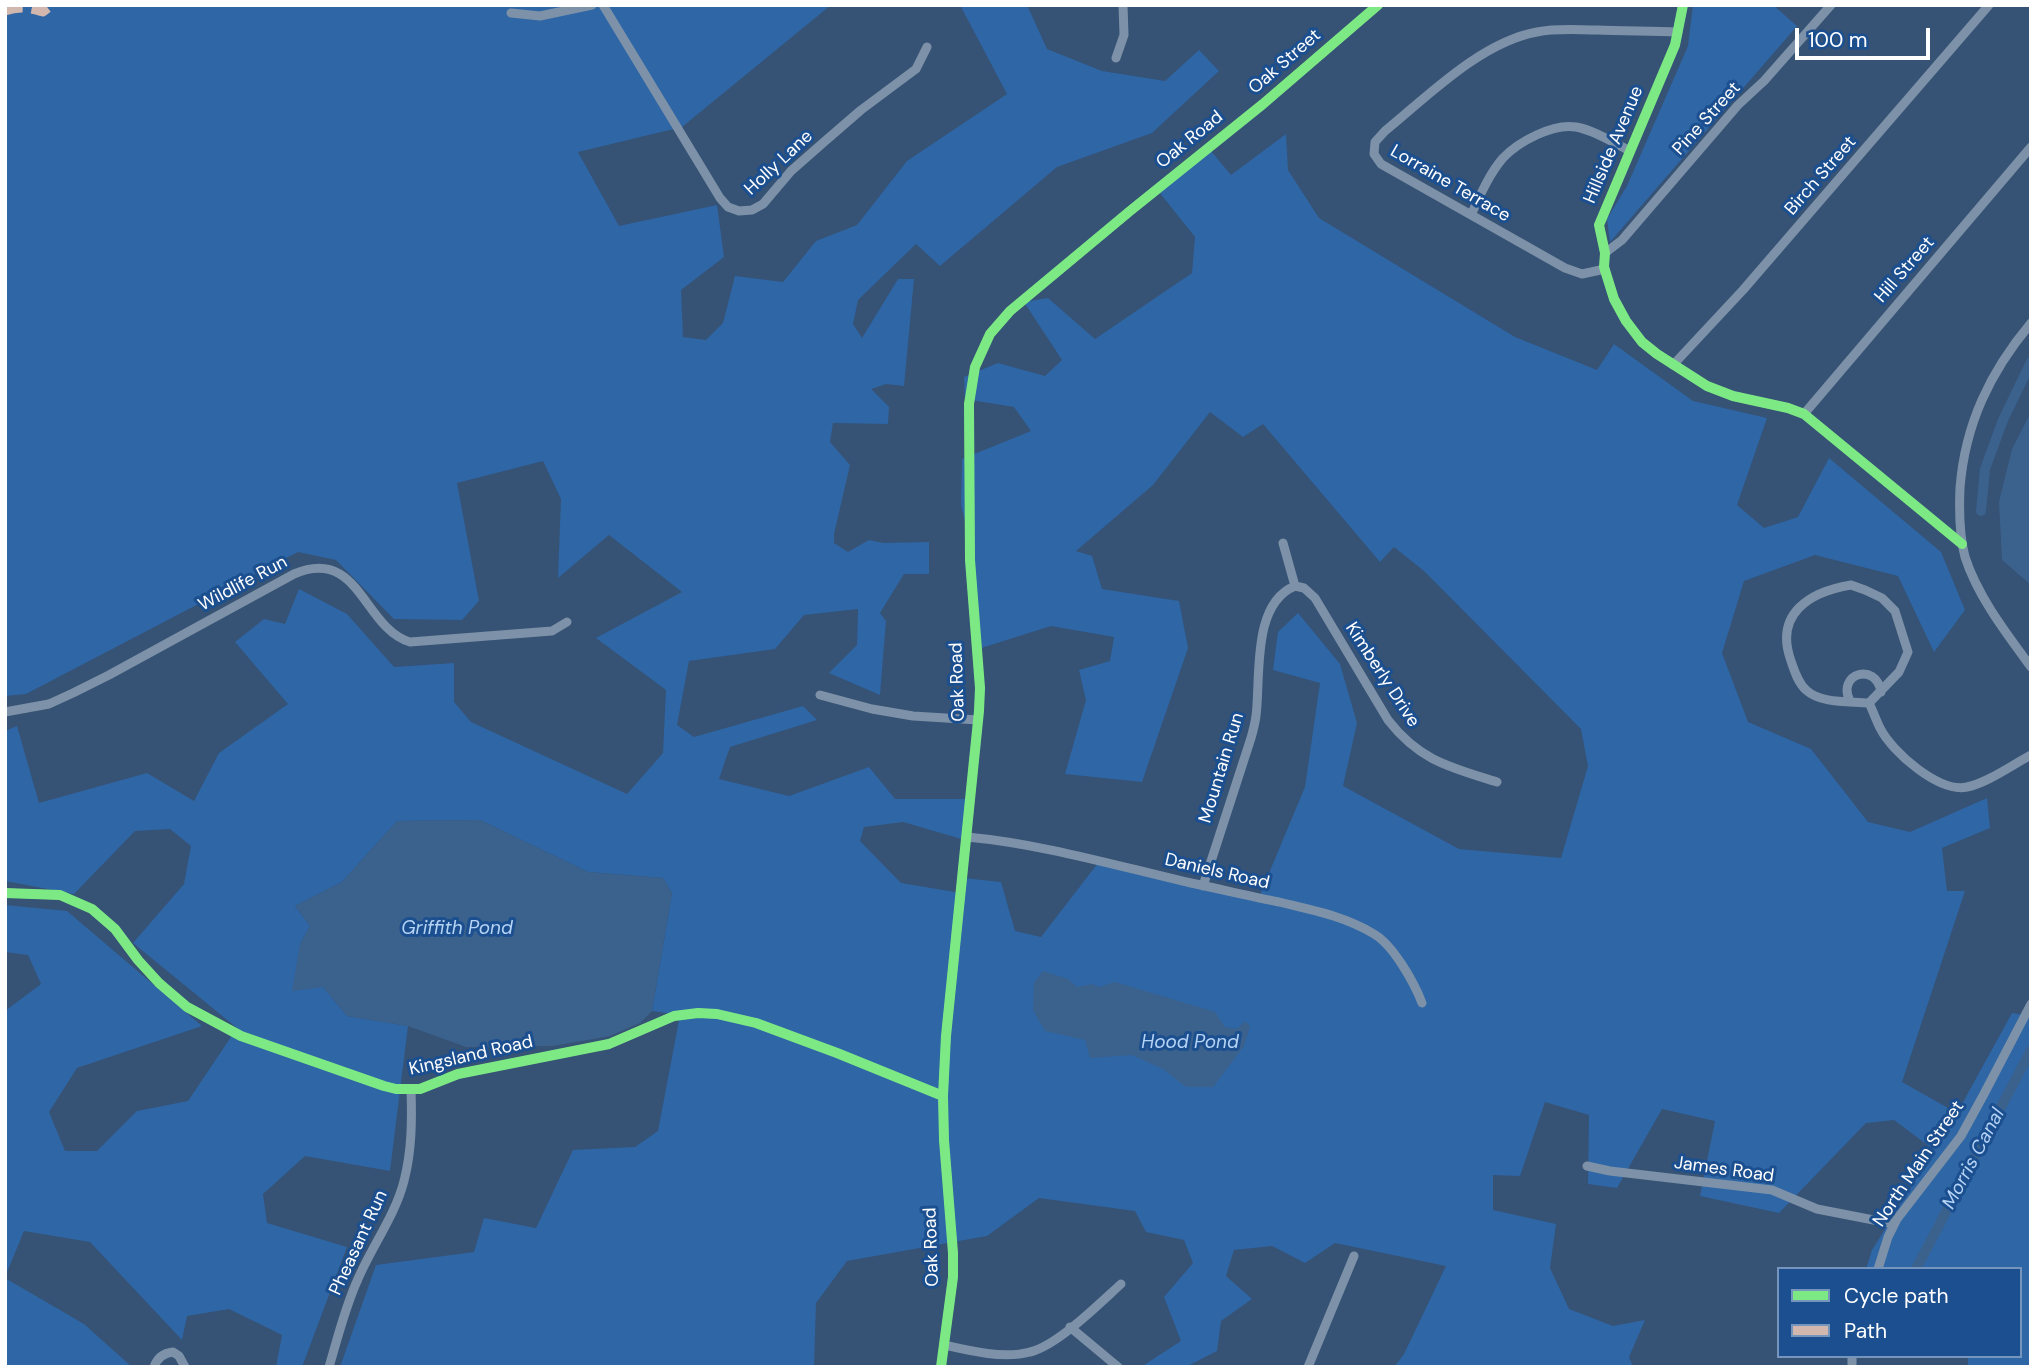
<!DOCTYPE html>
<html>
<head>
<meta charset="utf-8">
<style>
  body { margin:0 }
  #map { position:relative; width:2036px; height:1372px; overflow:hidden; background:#365274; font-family:"DM Sans",sans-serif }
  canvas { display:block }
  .frame { position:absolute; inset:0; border:7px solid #fff; pointer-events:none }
  .legend { position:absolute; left:1777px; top:1267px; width:245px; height:91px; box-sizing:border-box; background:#1b4f8f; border:2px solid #7695bc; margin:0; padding:9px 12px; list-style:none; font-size:21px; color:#fff }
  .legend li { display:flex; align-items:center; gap:14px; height:35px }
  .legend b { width:35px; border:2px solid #7695bc }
  .scale { position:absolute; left:1795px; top:28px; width:135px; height:32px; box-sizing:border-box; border:4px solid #fff; border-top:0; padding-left:9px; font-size:21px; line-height:24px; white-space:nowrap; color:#fff; -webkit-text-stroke:5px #1b4f8f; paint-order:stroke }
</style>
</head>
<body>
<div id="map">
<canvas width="2036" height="1372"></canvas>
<div class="frame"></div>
<ul class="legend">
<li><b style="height:9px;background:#7ce984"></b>Cycle path</li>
<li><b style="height:9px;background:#d1b7ad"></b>Path</li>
</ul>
<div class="scale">100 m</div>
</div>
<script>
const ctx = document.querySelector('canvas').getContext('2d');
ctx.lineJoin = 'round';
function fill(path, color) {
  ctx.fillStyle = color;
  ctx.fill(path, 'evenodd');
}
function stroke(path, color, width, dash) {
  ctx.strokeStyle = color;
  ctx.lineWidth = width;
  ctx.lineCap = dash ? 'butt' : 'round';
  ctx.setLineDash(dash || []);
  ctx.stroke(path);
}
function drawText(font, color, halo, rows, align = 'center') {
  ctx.font = font + ' "DM Sans",sans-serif';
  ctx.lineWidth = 6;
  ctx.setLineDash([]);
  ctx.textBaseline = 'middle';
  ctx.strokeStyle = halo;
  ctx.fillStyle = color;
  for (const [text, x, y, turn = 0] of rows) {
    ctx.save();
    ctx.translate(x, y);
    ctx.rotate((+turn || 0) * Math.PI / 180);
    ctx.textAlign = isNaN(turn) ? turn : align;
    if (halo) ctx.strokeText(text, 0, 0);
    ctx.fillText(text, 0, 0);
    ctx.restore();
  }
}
fill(new Path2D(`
  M5,5h826l-149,122 -104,25 41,74 98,-21 7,52 -43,33 2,47 23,3 17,-17 12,-47 48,6 33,-41 41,-16 50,-64 100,-67 -47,-89h67l20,44 55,22 63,10 34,-31 20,21 -67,62 -95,34 -117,99 -24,-22 -58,56 -5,24 9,14 36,-59h16l-10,107 -18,-2 -15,5 18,18 -1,17 -55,-1 -3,19 20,23 -16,69v9l14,9 21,-12 14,3 46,-1v32h-25l-24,39 6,8 -6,74 -51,-22 28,-28 1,-36 -54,6 -29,34 -86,12 -12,64 17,12 109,-31 14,14 -87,27 -11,32 70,17 80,-29 26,32h75l-5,41 -62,-18 -39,5 -4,14 41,42 60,10 2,-15 38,4 14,49 26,6 57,-74 161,34 46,-110 15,-104 -47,-13 5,-38 20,-19 42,51 17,59 -14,63 116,63 102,9 27,-92 -7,-37 -157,-158 -30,-24 -14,15 -117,-138 -20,13 -33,-25 -57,73 -77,66 16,5 10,33 77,12 9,47 -46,134 -77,-8 21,-74 -7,-30 31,-9 4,-24 -63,-11 -76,24 -3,-100 -11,-45 1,-46 69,-28 -17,-24 -49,-8 -1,-22 34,-14 47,13 17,-16 -38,-58 24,-4 47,41 97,-66 3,-36 -40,-50 51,-42 25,30 55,-41 2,36 31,48 196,119 82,33 17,-26 79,57 74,17 -30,87 27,23 34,-11 31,-59 112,94 24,58 -31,42 -36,-76 -83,-21 -71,26 -22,72 26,69 63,27 57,73 42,10 77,-34 3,30 -48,20 5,43h18l-63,191 55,31 55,-100 19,3v351h-63v-11h52v-87h-154l6,-19 62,-100 -40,-30 -28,3 -87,90 -79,-17 15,-75 -53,-12 -45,79 -29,-4 1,-69 -44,-13 -25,74 -27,-1v35l63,14 -6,44 19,41 44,17 32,-6 -16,37 4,10h-239l10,-13 42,-88 -111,-23 -30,20 -33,-17 -38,4 -8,26 26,23 -31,22 -4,30 -31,16h-45l40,-26 -17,-44 29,-34 -9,-23 -38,-8 -11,-21 -96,-13 -52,38 -140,25 -31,42 -2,64h-474l36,-102 98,-13 10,-34 52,10 37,-78 62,-3 23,-16 22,-116 -28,-4 20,-118 -9,-15 -75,-6 -108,-52 -83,1 -55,61 -47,24 15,20 -10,18 23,43 24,29 61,10 -18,145 -85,-15 -42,38 4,29 80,24 -45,120h-26l6,-32 -53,-26 -42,7 -5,24 -92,-98 -66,-11 -19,46v-266l36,-27 -13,-29 -23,-3v-47l62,6 135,115 -125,42 -28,44 16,39h32l40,-40 51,-10 49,-73 -104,-85 51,-59 7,-38 -21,-17 -35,2 -61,63 -69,-13v-150l12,-5 22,77 108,-30 47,28 25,-48 69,-49 -53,-62 29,-23 21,5 14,-35 48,25 47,53 60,-4v39l17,20 156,72 36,-41 3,-63 -70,-52 86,-46 -73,-57 -51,43 3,-79 -18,-38 -86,22 22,118 -17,19 -68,-1 -58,-59 -38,-8 -272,142 -21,2z
  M1693,5h80l24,21 -187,216 -3,-23 20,-33 61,-140z
  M5,1278l79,46 48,43h-127z`), '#2f66a5');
fill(new Path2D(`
  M2031,412v173l-29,-25 -3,-58 13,-53z
  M480,820l108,52 75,6 9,15 -20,118 -12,12 -30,13 -57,10 -87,1 -58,-21 -61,-10 -24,-29 -31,4 8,-47 10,-18 -15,-20 47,-24 55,-61z
  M1043,971l25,8 9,8 15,-3 7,3 16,-5 100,30 10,15 12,2 8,-8 5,5 -6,20 -31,41h-27l-23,-18 -31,-14 -42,3 -5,-18 -40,-9 -12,-21 1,-27z`), '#3b618d');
stroke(new Path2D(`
  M1981,511l4,-42 18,-49 28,-58
  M1916,1269l115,-219`), '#3b618d', 10);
stroke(new Path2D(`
  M603,5l117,193 8,9 11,4 13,-1 11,-6 28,-33 33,-29 37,-32 55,-41 11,-22
  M1683,5l-8,40 -76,180 6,28 -1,14 10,32 12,22 16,21 15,12 50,32 26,10 55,12 16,6 158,130
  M511,13l29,3 52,-11
  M1116,58l8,-23 -1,-30
  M1471,215c9,-19 18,-41 32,-57 15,-16 50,-35 73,-31 18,3 38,16 54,24
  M1605,253l17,-13 116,-135 26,-24 67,-76
  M1605,269l-23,5 -17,-6 -184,-104 -7,-10 1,-12 10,-11c43,-35 96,-89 152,-99 20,-4 40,-2 60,-2 27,1 54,1 81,2
  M2031,323c-41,49 -66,101 -71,165 -1,22 -1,46 5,69 13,40 41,76 66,110
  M1673,365l70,-75 246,-285
  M1804,414l227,-267
  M1283,543l12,43
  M1851,585l14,5 17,8 13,13 13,41 -9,20 -30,31c-19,-2 -48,1 -63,-13 -8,-7 -12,-20 -15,-29 -17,-47 18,-69 60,-76z
  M1295,586l9,2 11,10 73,122c32,41 62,47 109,62
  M820,695l52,14 41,7 65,4
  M1850,701c-14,-27 26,-40 31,-9
  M1869,703c4,8 7,17 11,25 12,24 59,65 87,59 20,-4 45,-22 64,-32
  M5,712l44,-8 24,-11 36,-18 185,-101c66,-28 69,54 116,68l142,-11 15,-9
  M967,837c76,7 150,29 224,46 29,6 58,13 88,19 33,8 65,14 95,32 19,11 40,48 48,69
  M1203,886l48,-148c2,-7 4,-15 5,-22 5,-38 -5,-112 39,-130
  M5,893l55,2 32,14 23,20 23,31 21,23 28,24 54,29 143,50 12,3h24l38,-15 151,-30 65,-28 24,-3 19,1 39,9 81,30 106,43
  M1587,1166l23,5 162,19 45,19 77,15
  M1878,1269l10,-32 9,-18 64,-83 23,-42 47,-90
  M1070,1327l48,40
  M944,1345c26,6 60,14 86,7 27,-6 70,-49 91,-68
  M154,1367c3,-9 10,-14 19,-15l6,4 6,11
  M329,1367c9,-30 16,-60 29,-88 14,-33 37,-63 46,-98 8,-31 8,-61 7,-92
  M941,1367l12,-90v-24l-9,-113 -1,-44 3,-60 33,-325 1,-23 -10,-128 -1,-156 6,-37 15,-33 20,-23 120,-100 133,-107 115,-99
  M1308,1367l46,-111
  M1852,1367v-11`), '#7d92a8', 9);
stroke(new Path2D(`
  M5,11c15,-5 24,-3 38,1l9,-7`), '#d1b7ad', 9, [18, 9]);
stroke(new Path2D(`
  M1683,5l-8,40 -76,180 6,28 -1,14 10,32 12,22 16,21 15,12 50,32 26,10 55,12 16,6 158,130
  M5,893l55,2 32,14 23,20 23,31 21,23 28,24 54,29 143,50 12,3h24l38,-15 151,-30 65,-28 24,-3 19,1 39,9 81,30 106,43
  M941,1367l12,-90v-24l-9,-113 -1,-44 3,-60 33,-325 1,-23 -10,-128 -1,-156 6,-37 15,-33 20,-23 120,-100 133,-107 115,-99`), '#7ce984', 10);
drawText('18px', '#fff', '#1b4f8f', [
  ["Oak Street",1285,62,-41],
  ["Pine Street",1707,119,-48],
  ["Oak Road",1190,140,-39],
  ["Hillside Avenue",1614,145,-67],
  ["Holly Lane",779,163,-43],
  ["Birch Street",1821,176,-49],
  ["Lorraine Terrace",1450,184,30],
  ["Hill Street",1905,270,-49],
  ["Wildlife Run",243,584,-28],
  ["Kimberly Drive",1382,675,57],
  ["Oak Road",958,682,-92],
  ["Mountain Run",1222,768,-73],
  ["Daniels Road",1217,872,13],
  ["Kingsland Road",471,1056,-13],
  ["North Main Street",1919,1164,-56],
  ["James Road",1724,1170,8],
  ["Pheasant Run",359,1243,-65],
  ["Oak Road",932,1247,-92]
]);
drawText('italic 19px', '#b5d3f5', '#1b4f8f', [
  ["Griffith Pond",457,929],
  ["Hood Pond",1190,1043],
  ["Morris Canal",1974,1159,-62]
]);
</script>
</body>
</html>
